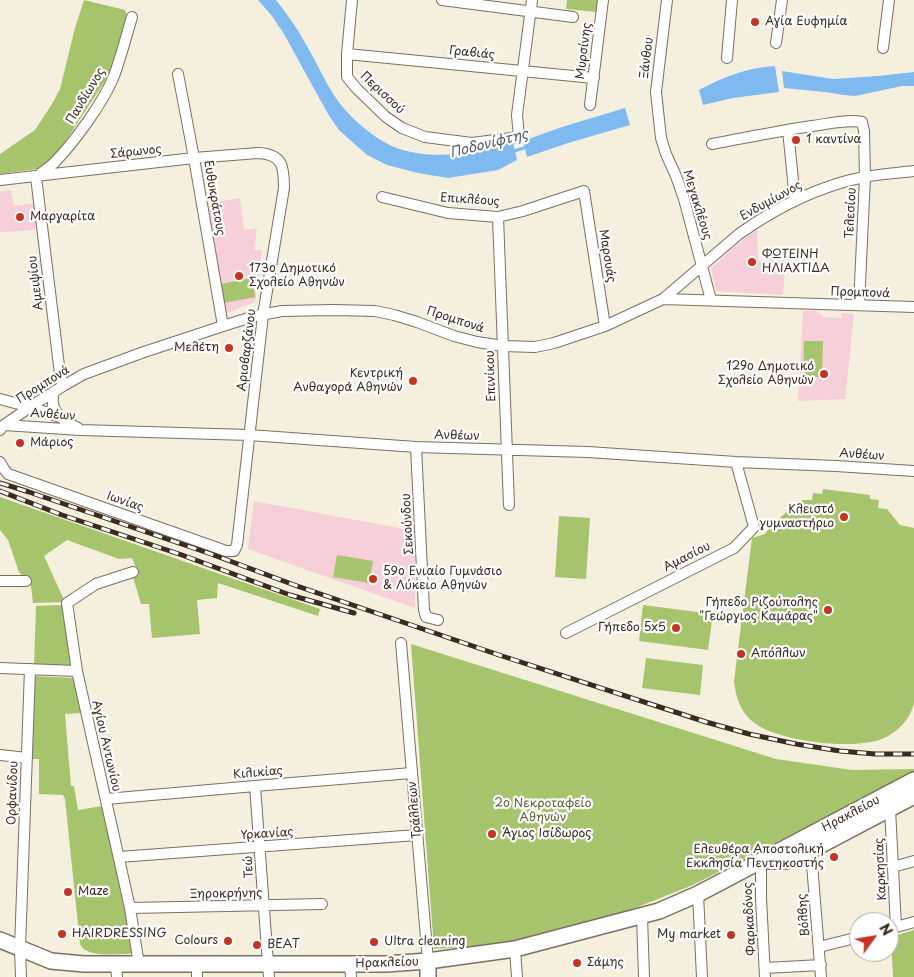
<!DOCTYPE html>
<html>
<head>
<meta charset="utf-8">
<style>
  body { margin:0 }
  #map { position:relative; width:914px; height:977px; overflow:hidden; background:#f4f0dd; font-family:"Playpen Sans",sans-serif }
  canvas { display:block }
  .north { position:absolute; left:849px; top:912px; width:50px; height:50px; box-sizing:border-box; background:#fff; border:1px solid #b1aaa5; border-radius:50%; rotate:58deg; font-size:14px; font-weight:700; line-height:20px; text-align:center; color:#3b2a1e }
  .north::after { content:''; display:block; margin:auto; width:18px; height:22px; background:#c8321e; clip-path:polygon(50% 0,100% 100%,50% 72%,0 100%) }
</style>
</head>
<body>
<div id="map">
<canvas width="914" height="977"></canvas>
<div class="north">N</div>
</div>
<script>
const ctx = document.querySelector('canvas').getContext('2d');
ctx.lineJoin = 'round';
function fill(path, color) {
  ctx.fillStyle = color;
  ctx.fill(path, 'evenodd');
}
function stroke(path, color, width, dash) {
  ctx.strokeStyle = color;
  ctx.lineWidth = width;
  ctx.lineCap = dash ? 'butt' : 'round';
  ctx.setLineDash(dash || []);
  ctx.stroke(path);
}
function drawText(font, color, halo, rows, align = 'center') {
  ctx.font = font + ' "Playpen Sans",sans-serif';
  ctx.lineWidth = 4.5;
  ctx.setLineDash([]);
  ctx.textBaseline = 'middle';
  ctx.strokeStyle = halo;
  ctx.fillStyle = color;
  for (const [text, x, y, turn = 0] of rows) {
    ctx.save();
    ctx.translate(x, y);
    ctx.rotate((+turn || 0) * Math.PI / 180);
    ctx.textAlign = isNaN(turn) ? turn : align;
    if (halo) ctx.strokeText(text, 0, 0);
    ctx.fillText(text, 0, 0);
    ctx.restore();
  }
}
fill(new Path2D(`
  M11,190l3,16 23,-3 4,26 -20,2 -21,1v-40z
  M240,198l4,32 13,-2 -3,22h8l-7,52 -29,11 -13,-68 2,-2 -2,-7 -3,-3 -6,-29z
  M757,229l1,32 28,-5 -3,39 -67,-4 -5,-22 24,-23z
  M803,311h14l7,6 17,1 1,-5 12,1 -9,85 -47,2z
  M254,501l161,30v77l-167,-59z`), '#f6cfd8');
fill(new Path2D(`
  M84,0l41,10 2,5 -16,54 -6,12 -42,64 -19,22 -7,2 -37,5v-20l35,-24 17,-26 8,-15 15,-61z
  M567,0h31l-1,12 -31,-3z
  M252,278l3,19 -31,6 -3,-19z
  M804,341h19l-1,36h-19z
  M823,489l47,6v4l9,1 -1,8 9,1 13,16 14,3v175c-4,17 -16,29 -32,36 -28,11 -101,3 -126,-15 -15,-10 -20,-26 -22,-43l18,-143 13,-4 5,-7 12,-11 21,-16h9l1,-7 9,1z
  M0,497l320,112 -2,7 -100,-33 -1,15 -20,2 3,34 -48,4 -3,-34h-8l-8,-27 6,-2 -7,-17 -13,1 -52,-19 -23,16 21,46 -32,1 -2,-17 -12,-14 -11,-32 -8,-10z
  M559,516l31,2 -4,61 -31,-2z
  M337,555l36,6 -4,22 -36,-6z
  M62,605l13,60h-41l2,-59z
  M643,605l70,9 -5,36 -69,-9z
  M411,644l365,115 76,11 62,-1v3l-221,113 -63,25 -117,34 -79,5z
  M646,658l57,7 -3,30 -58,-7z
  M34,676l41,2 8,35 -18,1 6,72h3l4,24 24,-4 32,141 -1,5 -4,2c-14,0 -43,4 -49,-10l-15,-145 -2,-4 -24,-1v-35h-8z
  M914,930v47h-21l-2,-40z`), '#a6c46c');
fill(new Path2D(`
  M258,0h18c12,15 23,31 32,48 10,17 18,36 30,53 12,17 39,40 59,47 35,13 82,5 116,-5l4,17 -19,10 -50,8 -30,-5 -31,-8 -20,-10 -28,-25 -11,-16 -44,-80 -12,-18z
  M775,66l4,26 -46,6 -30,7 -4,-15c25,-13 46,-22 76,-24z
  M782,71l51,8 45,-3 36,-4v14h-12l-47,10 -11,-1 -19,-3 -41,-4z
  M625,108l5,17 -62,18 -41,14 -4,-16 39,-14z`), '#7ebaf0');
stroke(new Path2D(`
  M511,152l16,-5`), '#7ebaf0', 3);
const street = new Path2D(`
  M352,0l-5,54v23l10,12 29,28 16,11 23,9 47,6 47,-6 -2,-22 15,-115
  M442,0l131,17
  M667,0l-11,92 5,46 5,16 10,22 8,23 27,101
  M776,43l6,-43
  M883,48l6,-48
  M347,54l247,24
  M727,58l5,-58
  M178,74l16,84 29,168
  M590,105l13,-105
  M788,130l7,70
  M712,144c33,-6 66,-13 100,-18 16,-2 34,-7 50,-4l2,9 1,46 -6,128
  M40,174c5,-4 10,-7 15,-12 20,-21 48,-59 59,-86 7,-19 12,-39 18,-59
  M36,177l24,197 3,12
  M0,180l194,-22 64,-5c25,1 26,14 26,35l-21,127 -26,230 -3,6h-8l-218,-77 -4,-5 -4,-7
  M382,197l66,16 50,4 25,-6 61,-20 21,135
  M498,217l11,288
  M663,299l76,-65c38,-27 80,-48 125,-57 17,-3 34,-4 50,-6
  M54,392c-6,19 9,29 24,36
  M0,399l30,8 30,10
  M4,425l76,5 169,5 167,12 172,5 148,10 100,4 78,5
  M0,430l4,-5 26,-18 33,-21 21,-12 60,-22 79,-26 32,-10 27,-5 51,-1 42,1 19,4 23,7 37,14 23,6 26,4 32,1 19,-4 51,-17 58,-27 251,8
  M416,447l8,163 2,7 12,3
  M133,572l-28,9 -9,3 -29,19 10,68 53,237 9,57
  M0,581h26
  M566,633l168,-85 20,-21 -18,-65
  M401,643l27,318
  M0,668l77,3
  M0,755l27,3
  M255,786l14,191
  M106,799l149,-13 157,-13
  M890,809l6,118
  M811,851l10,126
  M119,857l298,-22
  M761,861v37l4,79
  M893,867l21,-6
  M698,894l4,83
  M130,908l192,-4
  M642,916l2,61
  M889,929l25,-7
  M819,947l40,-10
  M515,949l2,28
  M197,964v13
  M350,964l1,13
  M116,965l1,12
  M765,968l56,-3
  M21,977l-1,-29 10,-279`);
const secondary = new Path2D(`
  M762,861h24l14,-5 114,-60
  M0,940l51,21 33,3h302l42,-3 87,-12 144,-38 39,-17 216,-114
  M428,961v16`);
stroke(street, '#7c6f61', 12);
stroke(secondary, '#7c6f61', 18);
stroke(street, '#fff', 10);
stroke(secondary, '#fff', 15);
const rail = new Path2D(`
  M0,483l29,9 182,62 86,32 202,69 207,67 43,12 47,10 44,7 35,3h39
  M0,491l62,24 120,40 108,40 64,18`);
stroke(rail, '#3b2a1e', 5);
stroke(rail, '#fff', 3, [9]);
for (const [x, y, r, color] of [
  [755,22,5,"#c8321e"],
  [796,140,5,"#c8321e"],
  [20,217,5,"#c8321e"],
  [752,262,5,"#c8321e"],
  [239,276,5,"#c8321e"],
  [229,348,5,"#c8321e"],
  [824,374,5,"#c8321e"],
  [413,381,5,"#c8321e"],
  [20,443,5,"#c8321e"],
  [844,517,5,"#c8321e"],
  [373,579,5,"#c8321e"],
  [828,610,5,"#c8321e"],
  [676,628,5,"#c8321e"],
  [741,654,5,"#c8321e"],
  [492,834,5,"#c8321e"],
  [834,857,5,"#c8321e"],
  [68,892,5,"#c8321e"],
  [62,934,5,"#c8321e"],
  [731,935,5,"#c8321e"],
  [228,941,5,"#c8321e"],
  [374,942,5,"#c8321e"],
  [257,945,5,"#c8321e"],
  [577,963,5,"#c8321e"]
]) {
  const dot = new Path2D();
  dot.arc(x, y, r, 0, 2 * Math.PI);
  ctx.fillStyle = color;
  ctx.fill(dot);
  stroke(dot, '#fff', 2);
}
drawText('12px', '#3b2a1e', '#fff', [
  ["Αγία Ευφημία",765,22],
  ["1 καντίνα",806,140],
  ["Μαργαρίτα",30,217],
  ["ΦΩΤΕΙΝΗ",762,255],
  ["ΗΛΙΑΧΤΙΔΑ",762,269],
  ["173ο Δημοτικό",249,269],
  ["Σχολείο Αθηνών",249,283],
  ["Μελέτη",219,348,"right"],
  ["129ο Δημοτικό",814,367,"right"],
  ["Σχολείο Αθηνών",814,381,"right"],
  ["Κεντρική",403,374,"right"],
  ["Ανθαγορά Αθηνών",403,388,"right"],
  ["Μάριος",30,443],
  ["Κλειστό",834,510,"right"],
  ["γυμναστήριο",834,524,"right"],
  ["59ο Ενιαίο Γυμνάσιο",383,572],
  ["& Λύκειο Αθηνών",383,586],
  ["Γήπεδο Ριζούπολης",818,603,"right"],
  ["\"Γεώργιος Καμάρας\"",818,617,"right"],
  ["Γήπεδο 5x5",666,628,"right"],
  ["Απόλλων",751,654],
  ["Άγιος Ισίδωρος",502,834],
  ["Ελευθέρα Αποστολική",824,850,"right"],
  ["Εκκλησία Πεντηκοστής",824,864,"right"],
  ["Maze",78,892],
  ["HAIRDRESSING",72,934],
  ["My market",721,935,"right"],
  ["Colours",218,941,"right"],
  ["Ultra cleaning",384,942],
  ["ΒΕΑΤ",267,945],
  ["Σάμης",587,963]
], 'left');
drawText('12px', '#3b2a1e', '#fff', [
  ["Μυρσίνης",584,51,-83],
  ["Γραβιάς",472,53,6],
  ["Ξάνθου",647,58,-83],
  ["Περισσού",382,93,43],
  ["Πανδίωνος",86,96,-59],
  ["Σάρωνος",136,152,-6],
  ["Ευθυκράτους",214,198,80],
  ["Επικλέους",470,200,4],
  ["Ενδυμίωνος",771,201,-29],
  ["Μεγακλέους",697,205,73],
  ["Τελεσίου",851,213,-87],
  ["Μαρσυάς",607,256,81],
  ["Αμειψίου",36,283,-97],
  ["Προμπονά",860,293,2],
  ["Προμπονά",455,320,18],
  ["Αριοβαρζάνου",247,350,-83],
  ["Επινίκου",491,376,-92],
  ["Προμπονά",43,385,-32],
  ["Ανθέων",53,415,4],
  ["Ανθέων",457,436,2],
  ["Ανθέων",862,455,4],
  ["Ιωνίας",125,502,19],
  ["Σεκούνδου",408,524,-93],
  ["Αμασίου",687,557,-27],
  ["Αγίου Αντωνίου",106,746,77],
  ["Κιλικίας",258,773,-5],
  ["Ορφανίδου",13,793,-88],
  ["Τράλλεων",415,810,-95],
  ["Ηρακλείου",851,814,-28],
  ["Υρκανίας",267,834,-4],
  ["Τεώ",249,867,-94],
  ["Καρκησίας",881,869,-93],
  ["Ξηροκρήνης",226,894,-1],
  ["Βόλβης",804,915,-95],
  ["Φαρκαδόνος",750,919,-93],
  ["Ηρακλείου",387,963,-2]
]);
drawText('12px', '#606039', '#fff', [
  ["2ο Νεκροταφείο",543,804],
  ["Αθηνών",543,818]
]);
drawText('italic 14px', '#525c68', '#fff', [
  ["Ποδονίφτης",489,144,-14]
]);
</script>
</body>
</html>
